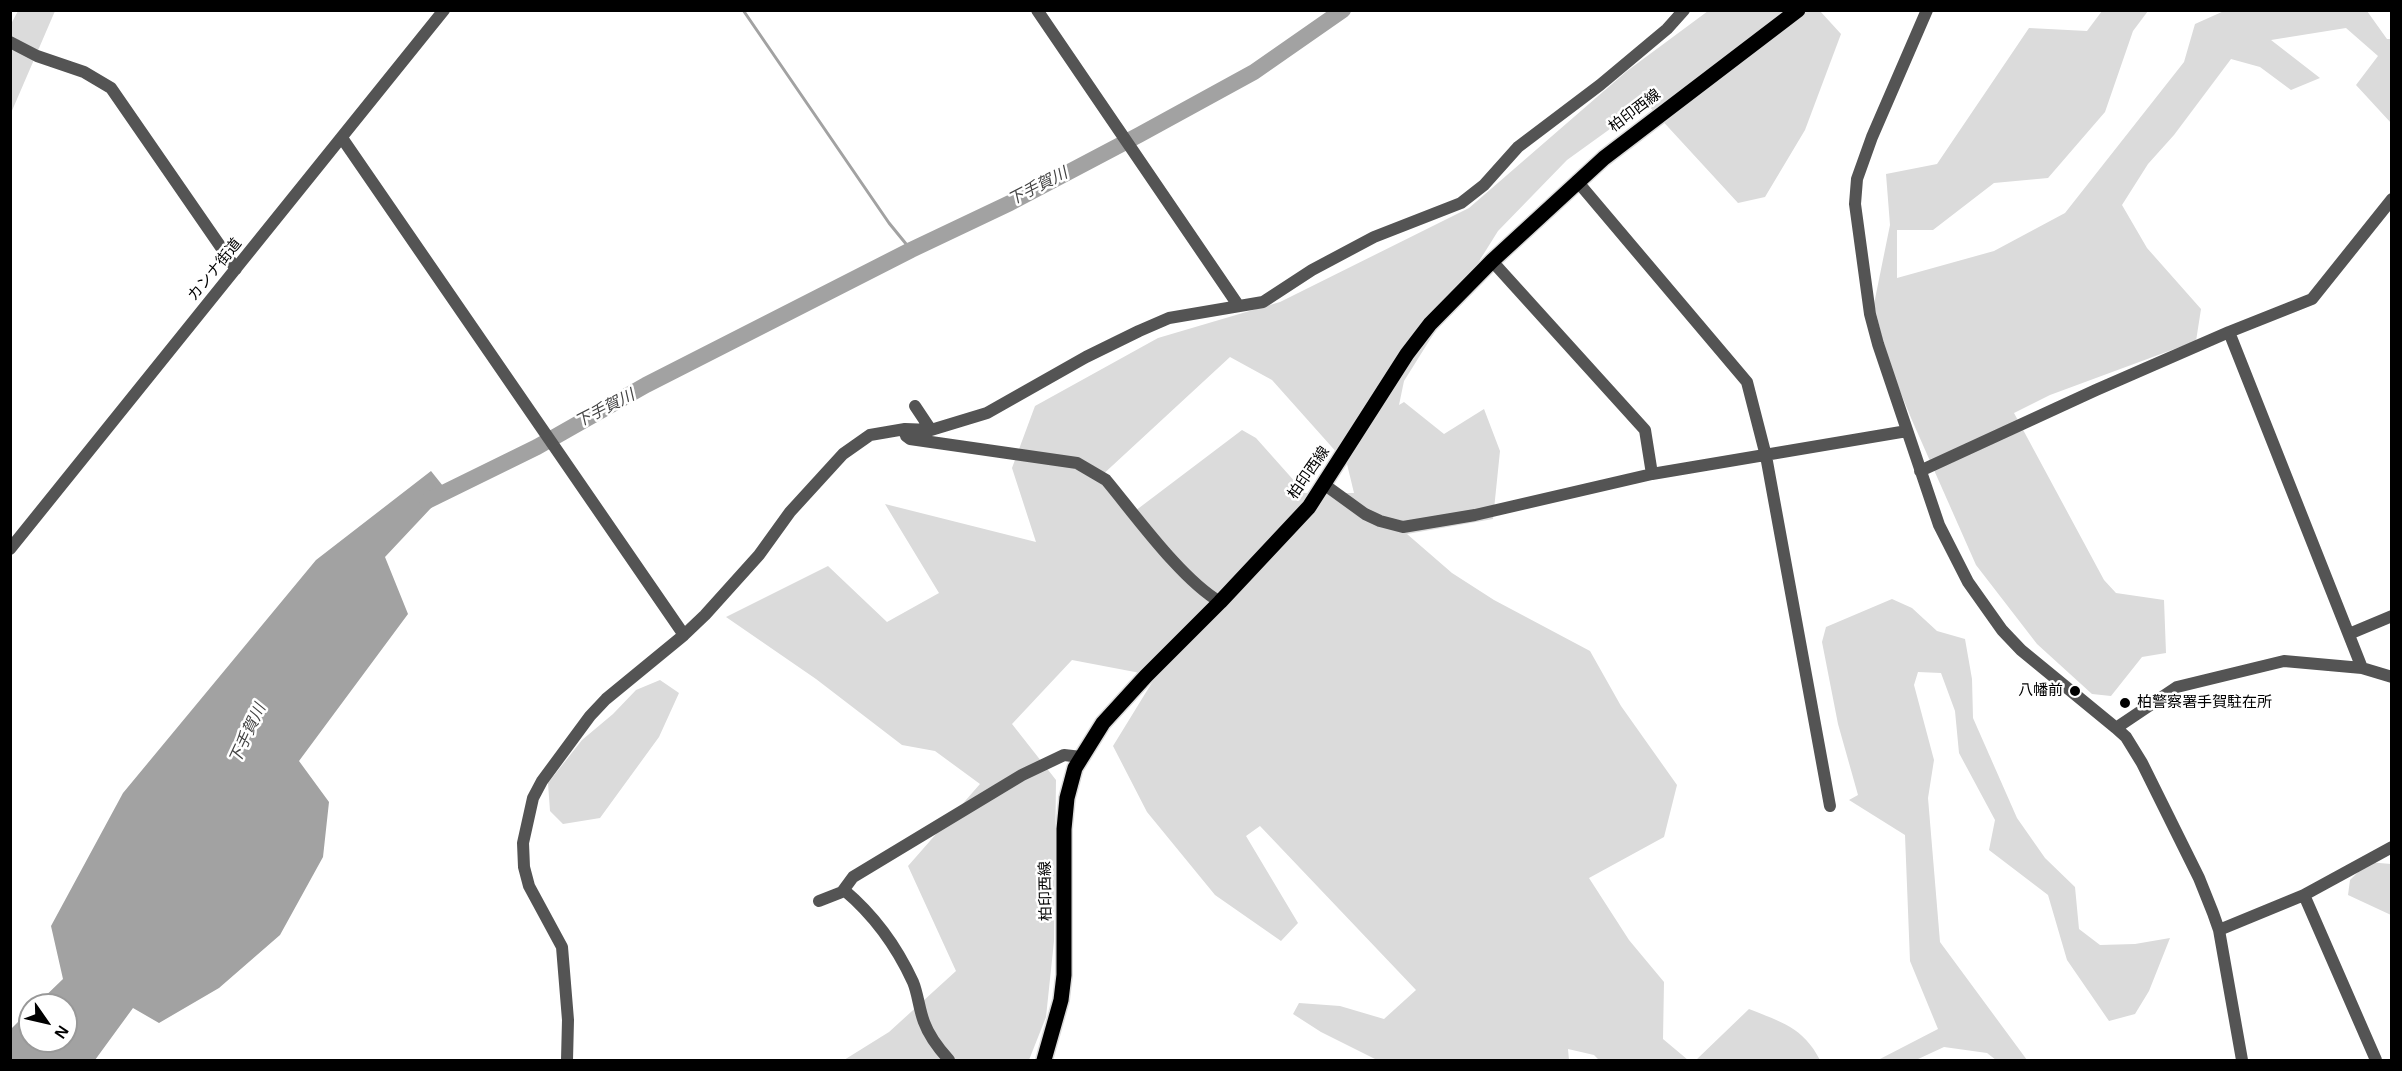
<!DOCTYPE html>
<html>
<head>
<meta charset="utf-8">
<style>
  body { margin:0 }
  #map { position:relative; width:2402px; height:1071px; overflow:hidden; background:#fff; font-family:Helvetica,sans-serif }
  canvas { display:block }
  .frame { position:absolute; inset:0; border:12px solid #000; pointer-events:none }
  .north { position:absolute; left:18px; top:993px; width:60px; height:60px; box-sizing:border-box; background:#fff; border:2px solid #999; border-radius:50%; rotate:124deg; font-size:16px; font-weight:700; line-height:24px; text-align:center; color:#000 }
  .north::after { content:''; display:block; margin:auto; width:21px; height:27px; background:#000; clip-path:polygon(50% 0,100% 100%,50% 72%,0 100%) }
</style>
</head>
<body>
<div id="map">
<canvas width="2402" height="1071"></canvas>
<div class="frame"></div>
<div class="north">N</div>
</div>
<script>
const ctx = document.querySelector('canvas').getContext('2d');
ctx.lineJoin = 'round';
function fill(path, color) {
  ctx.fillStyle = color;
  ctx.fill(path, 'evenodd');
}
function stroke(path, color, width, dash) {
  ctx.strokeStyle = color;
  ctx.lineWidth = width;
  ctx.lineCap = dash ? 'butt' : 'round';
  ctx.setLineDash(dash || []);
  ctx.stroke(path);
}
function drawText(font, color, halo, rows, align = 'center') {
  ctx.font = font + ' Helvetica,"Noto Sans JP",sans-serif';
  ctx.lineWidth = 5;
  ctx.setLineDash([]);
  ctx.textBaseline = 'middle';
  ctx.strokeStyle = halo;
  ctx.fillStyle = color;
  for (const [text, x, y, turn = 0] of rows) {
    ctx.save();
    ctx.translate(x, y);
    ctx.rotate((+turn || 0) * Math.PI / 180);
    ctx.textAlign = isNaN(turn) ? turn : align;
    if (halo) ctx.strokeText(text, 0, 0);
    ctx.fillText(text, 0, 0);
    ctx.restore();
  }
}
fill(new Path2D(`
  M18,11h37l-44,102v-89z
  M1708,11h112l21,23 -36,96 -40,67 -27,6 -92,-100 -79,57 -69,71 -94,150 -5,24 5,-3 40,32 40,-25 16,42 -7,68 -86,15 45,39 42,27 96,51 31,55 56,79 -13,52 -75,41 40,62 35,42 -1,57 25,21h-89l-5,-5 -26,-6 1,11h-192l-56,-28 -28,-18 6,-11 41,3 44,13 32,-29 -156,-164 -14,10 52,87 -17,18 -66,-46 -68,-83 -34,-66 43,-70 -84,-16 -60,64 44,56 -2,161 -8,76 -17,43h-185l45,-28 67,-61 -48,-105 72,-82 -45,-33 -33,-6 -86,-66 -90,-62 102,-51 59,56 52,-29 -54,-89 151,38 -24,-74 23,-62 123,-68 122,-36 189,-94 158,-137zM1230,357l42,23 75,84 7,29h-49l-49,-55 -14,-8 -107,81 -36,-33z
  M2102,11h46l-15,20 -28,81 -57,66 -54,5 -61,47h-36v48l97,-27 71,-38 119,-151 11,-38 29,-13h143l20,28h4v84l-35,-38 22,-29 -32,-28 -75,12 49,38 -29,12 -31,-23 -29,-8 -57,76 -26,29 -26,41 25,43 54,61 -5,32 -146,54 -36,18 90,167 12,13 48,7 2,53 -24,4 -31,39 -19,-2 -55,-50 -61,-79 -65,-147 -24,-59 -13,-55 16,-79 -4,-51 51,-10 92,-136 58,3z
  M1892,599l20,9 25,23 28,8 7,40 1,39 44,100 28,40 30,29 4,42 21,16 35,-1 35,-6 -21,53 -14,23 -26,7 -42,-61 -19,-65 -59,-45 6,-30 -36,-67 -4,-42 -14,-38 -23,-1 -4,13 20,75 -6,38 12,144 87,118h-31l-9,-7 -43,-6 -28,13h-38l60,-31 -28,-68 -5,-126 -56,-35 9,-5 -20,-71 -16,-82 4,-15z
  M660,680l19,13 -20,44 -59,81 -37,6 -13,-13 -2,-28 34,-43 31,-26 23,-24z
  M2368,862l23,2v51l-43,-20 2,-15z
  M1749,1009c32,13 54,18 71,51h-124z`), '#dbdbdb');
fill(new Path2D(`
  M431,471l16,20 -62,66 23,57 -109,147 30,41 -6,55 -43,78 -61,53 -60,35 -26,-15 -38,52h-84v-31l19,-19v31h36v-36h-30l27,-26 -12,-53 72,-133 193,-233z`), '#a2a2a2');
stroke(new Path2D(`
  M743,10l146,213 22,27`), '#a2a2a2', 3);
stroke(new Path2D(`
  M427,501l110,-54 109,-62 265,-135 99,-47 129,-68 115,-63 89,-62`), '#a2a2a2', 16);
const major = new Path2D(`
  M1044,1060l17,-60 3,-25v-146l3,-31 8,-30 28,-45 43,-47 74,-74 89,-95 98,-153 23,-30 62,-63 112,-103 194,-148`);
stroke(major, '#dbdbdb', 18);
stroke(new Path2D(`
  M1037,10l201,295
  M1927,10l-55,127 -15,42 -2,25 15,110 8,30 61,181 29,57 34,48 19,20 95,78 10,9 16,26 57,115 14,35 6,17 23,130
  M10,42l27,14 47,16 27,16 125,181
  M342,138l342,497
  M1577,181l170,201 19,74 64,350
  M1492,261l153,169 7,44
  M2229,332l133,336
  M915,406l16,24
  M905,429l1,7 4,3 167,24 29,17c30,36 75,99 114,122
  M1920,471l176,-81 133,-58 83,-33 80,-100
  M1325,485l40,29 15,7 23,6 72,-12 177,-41 255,-43
  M10,549l434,-539
  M2349,634l43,-18
  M2116,728l61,-41 107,-26 78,7 30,9
  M844,890c31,26 52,55 69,92 5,12 6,27 11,40 5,14 15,27 25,38
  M2304,895l72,165
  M819,901l23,-9 11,-15 169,-102 42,-20 17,2
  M2219,930l85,-35 88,-48
  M567,1060l1,-40 -6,-73 -33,-61 -5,-19 -1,-24 10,-45 9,-17 48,-65 16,-17 78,-64 21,-20 54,-60 31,-43 53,-58 27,-19 35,-6 26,1 56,-17 99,-56 53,-26 30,-13 94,-16 49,-32 62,-33 87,-34 23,-18 34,-38 82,-62 67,-56 17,-19`), '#545454', 12);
stroke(major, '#000', 15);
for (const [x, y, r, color] of [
  [2075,691,6,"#000"],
  [2125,703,6,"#000"]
]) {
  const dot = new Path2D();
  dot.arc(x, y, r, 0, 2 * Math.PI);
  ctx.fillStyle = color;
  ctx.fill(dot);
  stroke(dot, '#fff', 2);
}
drawText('15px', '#000', '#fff', [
  ["柏印西線",1635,111,-37],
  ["カンナ街道",215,270,-51],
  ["柏印西線",1309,473,-55],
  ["柏印西線",1046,891,-91]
]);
drawText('15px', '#000', '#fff', [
  ["八幡前",2063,691],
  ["柏警察署手賀駐在所",2137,703,"left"]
], 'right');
drawText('italic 16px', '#434343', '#fff', [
  ["下手賀川",1038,187,-27],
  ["下手賀川",605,409,-27],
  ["下手賀川",248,734,-65]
]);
</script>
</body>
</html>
